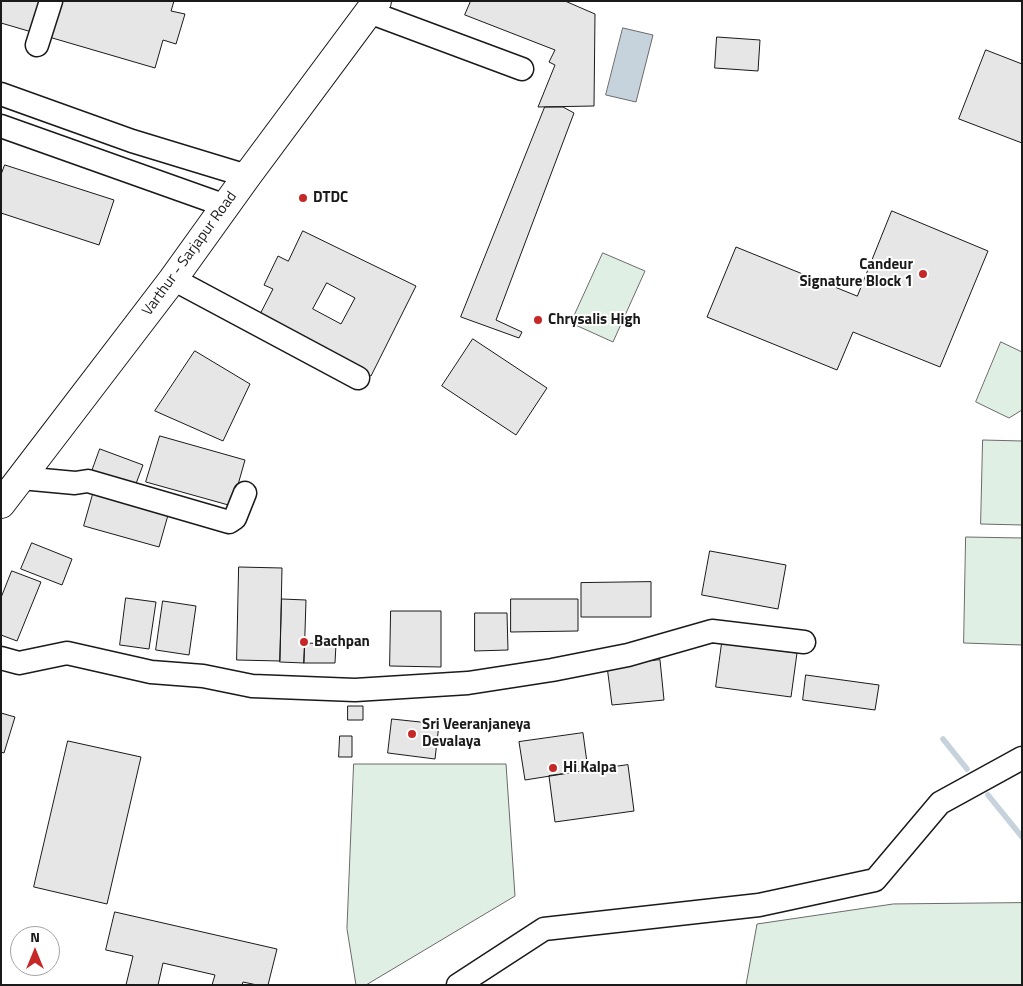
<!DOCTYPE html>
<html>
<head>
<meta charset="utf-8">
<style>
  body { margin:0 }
  #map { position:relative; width:1023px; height:986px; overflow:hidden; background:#fff; font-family:"Titillium Web",sans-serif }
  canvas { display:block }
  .frame { position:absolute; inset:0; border:2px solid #1a1a1a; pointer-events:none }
  .north { position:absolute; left:10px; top:926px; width:50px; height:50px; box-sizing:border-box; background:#fff; border:1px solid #a3a3a3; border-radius:50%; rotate:0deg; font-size:14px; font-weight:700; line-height:20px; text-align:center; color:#1a1a1a }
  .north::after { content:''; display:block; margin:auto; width:18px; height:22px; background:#c62828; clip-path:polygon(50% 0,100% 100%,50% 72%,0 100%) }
</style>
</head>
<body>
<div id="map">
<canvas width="1023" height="986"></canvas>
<div class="frame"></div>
<div class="north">N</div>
</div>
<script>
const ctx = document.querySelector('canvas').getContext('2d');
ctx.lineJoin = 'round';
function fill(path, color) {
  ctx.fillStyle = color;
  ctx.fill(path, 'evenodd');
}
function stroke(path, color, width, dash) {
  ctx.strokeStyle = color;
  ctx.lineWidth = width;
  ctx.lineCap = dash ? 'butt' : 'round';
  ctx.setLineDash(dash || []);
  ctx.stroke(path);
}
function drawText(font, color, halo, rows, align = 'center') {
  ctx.font = font + ' "Titillium Web",sans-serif';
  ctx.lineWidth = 4;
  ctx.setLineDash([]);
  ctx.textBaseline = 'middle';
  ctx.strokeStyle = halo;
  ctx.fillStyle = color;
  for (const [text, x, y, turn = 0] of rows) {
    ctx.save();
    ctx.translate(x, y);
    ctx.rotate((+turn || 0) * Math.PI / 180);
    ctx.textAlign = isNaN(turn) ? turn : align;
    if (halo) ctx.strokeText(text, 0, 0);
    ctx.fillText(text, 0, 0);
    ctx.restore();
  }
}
const green = new Path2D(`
  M603,253l42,18 -32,71 -42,-19z
  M1001,342l21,10v58l-13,8 -33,-16z
  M983,440l39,1v84l-41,-1z
  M966,537l56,1v107l-58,-2z
  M354,764h152l9,132 -149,89h-10l-9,-56z
  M1022,903v82h-276l11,-61 136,-20z`);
fill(green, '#e0efe3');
stroke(green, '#6a6a6a', 1);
const water = new Path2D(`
  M623,28l30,7 -17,67 -30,-7z`);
fill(water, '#c6d2dc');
stroke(water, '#6a6a6a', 1);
stroke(new Path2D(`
  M943,739l24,30
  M988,795l34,42`), '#c6d2dc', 5.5);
const building = new Path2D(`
  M1,1h173l-3,10 14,3 -9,30 -13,-4 -8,28 -154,-45z
  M471,1h94l30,13 -1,92 -56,1 17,-42 -6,-3 6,-12 -90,-35z
  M717,37l43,3 -2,31 -43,-3z
  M986,50l36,14v79l-63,-24z
  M545,107h18l11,6 -78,207 26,12 -3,6 -58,-21z
  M5,165l109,35 -15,45 -98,-32v-38z
  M892,211l96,40 -48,116 -87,-35 -16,38 -130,-53 29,-70 121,49z
  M303,231l113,55 -45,90 -114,-56 16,-31 -9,-4 14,-29 10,5zM327,283l28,15 -14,26 -28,-15z
  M473,339l74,49 -31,47 -74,-49z
  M195,351l55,33 -27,57 -68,-30z
  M160,436l85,24 -13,46 -86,-24z
  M100,449l43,16 -9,24 -43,-15z
  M95,487l75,21 -11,39 -75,-21z
  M32,543l40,16 -10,26 -41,-16z
  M710,551l76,14 -8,44 -76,-14z
  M239,567l43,1 -2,93 -43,-1z
  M12,571l29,11 -24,59 -16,-6v-37z
  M651,582v35h-70v-34z
  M126,598l30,4 -7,47 -29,-4z
  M282,599l24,1 -2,63 -24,-1z
  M511,599h67v32l-67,1z
  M163,601l33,5 -7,49 -33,-5z
  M391,611h50v56l-51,-1z
  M475,613h32l1,37 -33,1z
  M305,643l31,1 -1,19h-31z
  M722,643l75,10 -6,44 -75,-10z
  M660,660l4,40 -52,5 -5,-39z
  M806,675l73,10 -4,25 -72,-10z
  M348,706h15v14h-15z
  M1,713l14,4 -11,36 -3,-1z
  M392,719l47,5 -4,35 -47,-6z
  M583,733l5,37 -63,10 -6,-38z
  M340,736h12v21h-13z
  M68,741l73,16 -34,147 -73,-17z
  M628,765l6,46 -79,11 -6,-46z
  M115,912l162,37 -9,36h-11l-14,-3 -1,3h-30l3,-10 -52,-12 -5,22h-32l7,-29 -27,-6z`);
fill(building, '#e6e6e6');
stroke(building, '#1a1a1a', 1);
const minor = new Path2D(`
  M369,12l153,57
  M37,45l14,-44
  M1,94l131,47 115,35
  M1,126l225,80
  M173,279l185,99
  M21,478l54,5 13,-2 141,41 6,-4 10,-25
  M1,658l18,5 48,-10 84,19 52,4 49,10 103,4 113,-7 84,-13 76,-15 84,-24 92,11
  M458,985l86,-56 215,-24 116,-25 65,-77 82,-45`);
const major = new Path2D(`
  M1,504l172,-225 74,-103 130,-175`);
stroke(minor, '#1a1a1a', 25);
stroke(major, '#1a1a1a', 30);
stroke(minor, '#fff', 22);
stroke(major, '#fff', 28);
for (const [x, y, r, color] of [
  [303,198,5,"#c62828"],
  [923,274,5,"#c62828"],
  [538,320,5,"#c62828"],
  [304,642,5,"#c62828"],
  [412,734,5,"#c62828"],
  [553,768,5,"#c62828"]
]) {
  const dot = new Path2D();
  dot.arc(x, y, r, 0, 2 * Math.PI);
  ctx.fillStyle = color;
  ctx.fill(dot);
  stroke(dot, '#fff', 2);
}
drawText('bold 15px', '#1a1a1a', '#fff', [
  ["DTDC",313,198],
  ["Candeur",913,265,"right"],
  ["Signature Block 1",913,282,"right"],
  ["Chrysalis High",548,320],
  ["Bachpan",314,642],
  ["Sri Veeranjaneya",422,725],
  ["Devalaya",422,742],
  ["Hi Kalpa",563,768]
], 'left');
drawText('15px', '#1a1a1a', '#fff', [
  ["Varthur - Sarjapur Road",190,254,-54]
]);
</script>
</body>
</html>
